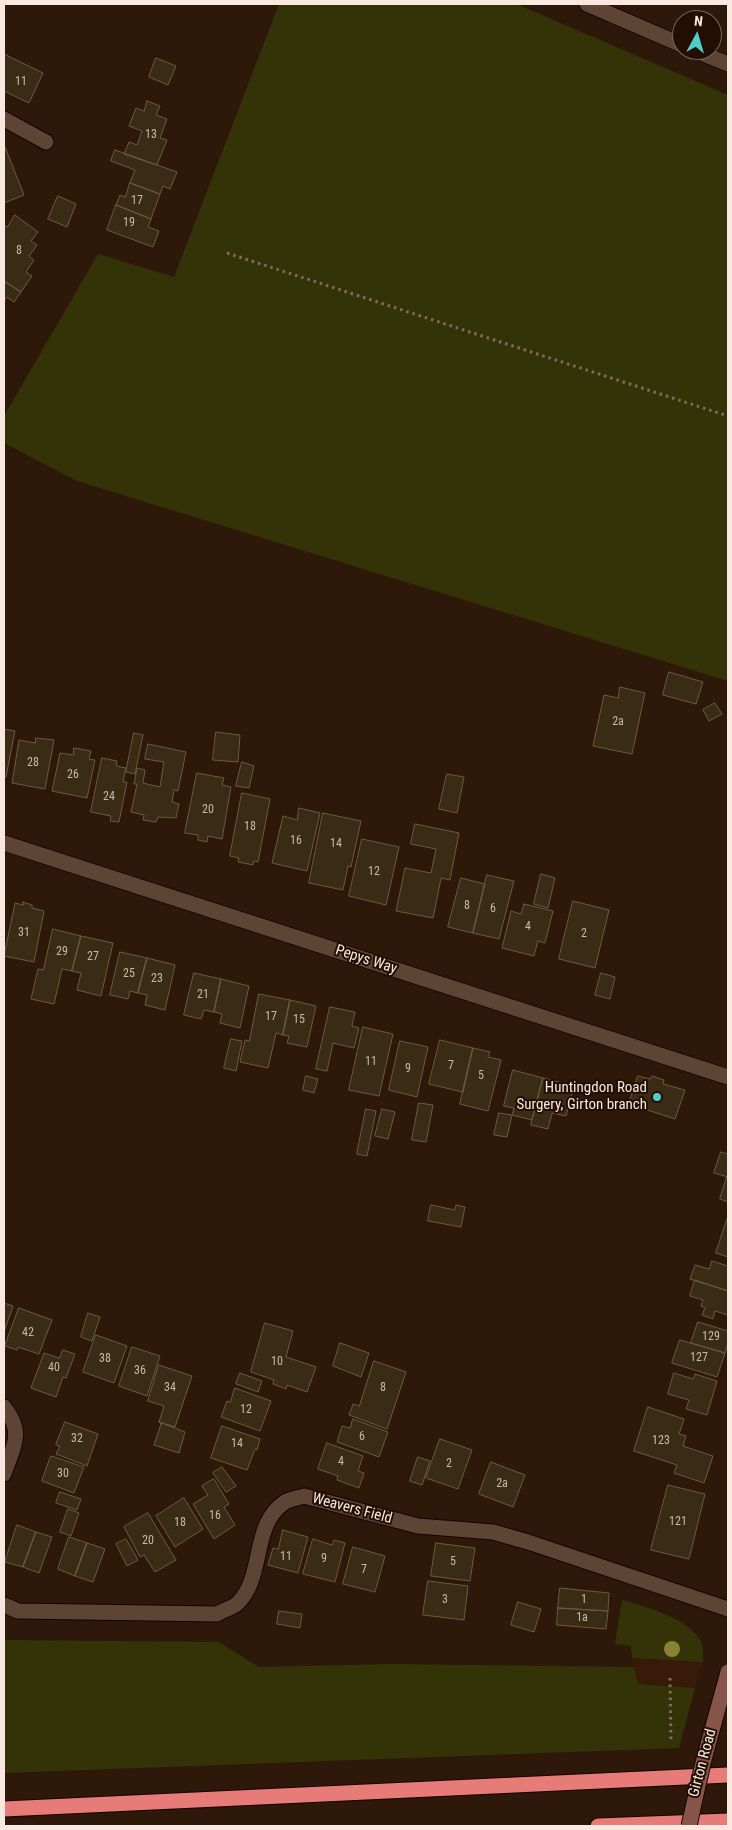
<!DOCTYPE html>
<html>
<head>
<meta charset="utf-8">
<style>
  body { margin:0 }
  #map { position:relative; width:732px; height:1830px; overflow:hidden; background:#2e180a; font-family:"Roboto Condensed",sans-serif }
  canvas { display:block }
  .frame { position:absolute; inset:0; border:5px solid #f8e8df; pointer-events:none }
  .north { position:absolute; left:672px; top:10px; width:50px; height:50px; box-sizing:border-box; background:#230e03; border:1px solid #78655b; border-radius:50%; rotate:6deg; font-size:14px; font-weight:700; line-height:20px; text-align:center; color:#f8e8df }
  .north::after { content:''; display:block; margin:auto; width:18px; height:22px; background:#52cdcc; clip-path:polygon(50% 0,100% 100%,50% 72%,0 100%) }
</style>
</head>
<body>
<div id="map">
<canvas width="732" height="1830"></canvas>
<div class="frame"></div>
<div class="north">N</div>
</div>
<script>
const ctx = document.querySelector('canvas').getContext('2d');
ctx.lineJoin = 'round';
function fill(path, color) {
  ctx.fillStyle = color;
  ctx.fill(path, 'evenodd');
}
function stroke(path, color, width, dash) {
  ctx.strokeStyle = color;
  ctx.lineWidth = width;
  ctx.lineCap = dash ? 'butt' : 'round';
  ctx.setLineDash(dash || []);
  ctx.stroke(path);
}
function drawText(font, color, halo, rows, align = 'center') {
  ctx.font = font + ' "Roboto Condensed",sans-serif';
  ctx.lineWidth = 4;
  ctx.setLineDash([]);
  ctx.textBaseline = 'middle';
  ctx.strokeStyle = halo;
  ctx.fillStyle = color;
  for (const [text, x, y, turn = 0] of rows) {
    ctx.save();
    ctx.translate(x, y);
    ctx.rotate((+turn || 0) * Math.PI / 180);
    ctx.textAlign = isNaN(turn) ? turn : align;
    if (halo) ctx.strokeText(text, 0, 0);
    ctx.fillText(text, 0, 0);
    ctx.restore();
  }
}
fill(new Path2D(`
  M632,1658l71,4 -8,26 -57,-4z`), '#371b08');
fill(new Path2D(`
  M279,4h237l212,91v586l-651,-200 -73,-38v-27l94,-162 76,23z
  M622,1600c23,7 65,17 78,40 4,6 3,15 3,22l-71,-4 -1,-12 -16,-2z
  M4,1640l215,2 40,25 132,-3 243,3 4,17 57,4 -16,60 -675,25z`), '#343308');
const building = new Path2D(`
  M4,54l39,19 -14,30 -25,-12z
  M156,58l20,8 -8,19 -19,-8z
  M147,101l13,5 -4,9 11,4 -7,19 7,2 -10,25 -33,-11 5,-12 8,3 5,-14 -13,-5 7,-18 8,3z
  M4,147h1l19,48 -20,8z
  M115,150l62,22 -7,17 -7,-3 -3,8 -30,-11 5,-13 -24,-9z
  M130,183l30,11 -9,25 -35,-14 4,-10 5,2z
  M58,196l18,8 -9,23 -19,-8z
  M116,205l35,14 -3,8 11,4 -6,16 -46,-17z
  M15,215l23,17 -7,9 6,4 -8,11 5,4 -8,12 6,4 -11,16 -17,-11v-56l3,2z
  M4,281l17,11 -7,10 -7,-5 -3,4z
  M669,672l34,10 -7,22 -33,-9z
  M620,687l25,6 -13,61 -39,-8 11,-51 14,3z
  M715,703l7,11 -13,7 -6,-11z
  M4,729l11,2 -9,46 -2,-1z
  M216,732l24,3 -2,27 -25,-2z
  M134,733l9,2 -8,39 -9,-2z
  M36,738l18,2 -9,49 -33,-6 7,-43 16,3z
  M148,744l38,8 -8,39 -4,-1 -2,12 7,2 -3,14 -18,-1 -2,5 -13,-2 1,-5 -13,-3 6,-28h-3l3,-16 8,2 -2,13 17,4 4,-25 -19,-3z
  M74,748l17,3 -2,8 6,1 -8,38 -35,-7 8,-38 13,2z
  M102,758l15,3 -1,5 10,2 -3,14h4l-8,40 -9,-1 1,-5 -20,-4z
  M242,762l12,4 -5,22 -13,-2z
  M197,773l27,5 -2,7 9,2 -9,52 -14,-3 -1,6 -9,-2v-5l-13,-2z
  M447,774l17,3 -7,36 -18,-4z
  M242,793l28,6 -12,63 -4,-1 -1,4 -15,-3 1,-4 -9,-2z
  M299,808l21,5 -13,58 -35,-8 11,-47 14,4z
  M323,813l38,8 -10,46 -3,-1 -5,24 -34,-7z
  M415,824l44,9 -9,47 -9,-2 -8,40 -37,-7 9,-43 26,5 5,-24 -25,-5z
  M362,839l37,8 -13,58 -37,-9z
  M541,874l14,4 -7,30 -14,-4z
  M487,875l27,6 -15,58 -26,-6z
  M461,878l24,6 -12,49 -25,-6z
  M573,901l36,9 -14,58 -36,-9z
  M23,902l9,3v3l12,3 -10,51 -30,-6 11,-53 8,2z
  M524,904l29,7 -8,32 -7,-2 -4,15 -32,-8 9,-37 10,3z
  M53,929l28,7 -9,35 -10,-2 -8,35 -23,-5 7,-30 5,1z
  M81,936l32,7 -12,53 -24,-6 4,-17 -9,-2z
  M120,952l27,6 -9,35 -8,-2 -2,8 -18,-4z
  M147,958l28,7 -10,45 -20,-5 2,-10 -9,-2z
  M194,973l27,6 -7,33 -10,-2 -3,9 -17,-4z
  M601,973l14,4 -5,22 -15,-4z
  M221,979l28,7 -9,42 -20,-5 2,-9 -8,-2z
  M259,994l31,6 -7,35 -7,-2 -8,35 -28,-6 5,-22 4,1z
  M290,1000l26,6 -9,41 -20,-4 2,-7 -6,-1z
  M330,1007l25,5 -3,14 7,2 -5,20 -21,-5 -6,28 -11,-2z
  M363,1027l30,7 -14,62 -30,-6z
  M231,1039l11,2 -6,30 -12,-3z
  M440,1040l33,8 -10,44 -34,-8z
  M400,1041l28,6 -11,50 -28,-7z
  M473,1048l17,4 -2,5 13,3 -13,51 -28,-7z
  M513,1070l30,8 -11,42 -20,-5 2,-7 -10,-2z
  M306,1076l12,3 -4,14 -11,-3z
  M638,1076l12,3 2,-3 12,4 -1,4 22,6 -10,29 -46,-15z
  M543,1078l31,8 -8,30 -14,-3 -4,16 -17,-4z
  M419,1103l14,2 -7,37 -14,-2z
  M366,1109l10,2 -9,45 -10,-2z
  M382,1109l13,3 -7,27 -13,-3z
  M499,1113l13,2 -5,22 -13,-2z
  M721,1152l7,2v23l-14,-4z
  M727,1177h1v25l-8,-3z
  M431,1205l24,5 1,-5 9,2 -4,20 -33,-6z
  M728,1216v41l-12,-4z
  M712,1261l16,5v25l-38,-12 5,-14 14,4z
  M695,1280l33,11v24l-13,-4 -2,8 -11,-4 3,-7 -4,-2 2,-6 -13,-4z
  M4,1303l9,3 -9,26z
  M19,1308l33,12 -13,34 -21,-7 -1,3 -12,-4z
  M88,1313l12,4 -8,24 -11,-4z
  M698,1322l30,9v12l-3,10 -34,-10z
  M265,1323l28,8 -7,26 30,10 -9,25 -20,-7 -1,4 -13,-5 1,-4 -23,-8z
  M96,1335l31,11 -13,37 -31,-11z
  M680,1340l45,13 -8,24 -45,-14z
  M340,1343l29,10 -8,24 -28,-11z
  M132,1347l28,9 -13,40 -28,-10z
  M63,1350l12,4 -9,24 -3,-1 -7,20 -25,-9 13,-35 15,5z
  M374,1361l32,11 -19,57 -38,-14 4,-11 6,2z
  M159,1365l33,11 -17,51 -16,-5 5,-16 -16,-5z
  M240,1373l22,8 -4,11 -22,-8z
  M674,1373l19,6 2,-5 22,7 -10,34 -21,-6 3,-9 -21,-6z
  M235,1388l36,13 -11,30 -39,-14 6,-16 3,1z
  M648,1407l36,12 -5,15 7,2 -3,10 30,10 -9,27 -30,-10 3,-8 -43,-14z
  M353,1419l35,13 -9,25 -42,-15 5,-16 8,2z
  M65,1422l33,12 -11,32 -31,-12 4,-8 -4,-1z
  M159,1422l26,10 -6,21 -25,-8 7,-21z
  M222,1426l38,13 -3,11 -2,-1 -8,21 -36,-12z
  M440,1439l32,11 -14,39 -32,-11z
  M327,1443l36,13 -5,15 6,2 -5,15 -22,-8 1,-4 -20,-7z
  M51,1456l33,11 -10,26 -32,-12z
  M418,1457l12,4 -8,24 -12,-4z
  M491,1462l34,13 -12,32 -34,-13z
  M222,1467l14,19 -10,6 -13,-19z
  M214,1479l15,25 -5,3 11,18 -21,14 -21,-35 15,-9 -6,-9z
  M668,1485l37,9 -16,65 -38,-9z
  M60,1492l21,7 -4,11 -21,-7z
  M184,1498l19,31 -28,18 -19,-31z
  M68,1509l11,4 -8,23 -11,-4z
  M148,1513l28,47 -21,12 -11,-17 -4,2 -16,-30z
  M17,1525l19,7 -13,35 -18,-5z
  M283,1530l25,7 -10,36 -30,-8 5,-17 5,1z
  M36,1532l16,5 -13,36 -16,-6z
  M69,1537l18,6 -12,33 -17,-7z
  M126,1539l12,21 -11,6 -11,-22z
  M313,1539l19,6 2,-5 11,3 -10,39 -32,-8z
  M87,1543l18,6 -12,33 -18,-6z
  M436,1543l39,5 -5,33 -39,-5z
  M353,1547l32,9 -10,36 -32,-8z
  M428,1581l40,5 -4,34 -41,-5z
  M560,1588l49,5 -1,18 -50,-3z
  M518,1602l23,7 -7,23 -23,-7z
  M558,1608l50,3 -2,18 -49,-4z
  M279,1611l23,3 -2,14 -23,-4z`);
fill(building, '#3a2c14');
stroke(building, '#6a5b42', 1);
const street = new Path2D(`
  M587,4l95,41
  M694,50l34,14
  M4,119l42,23
  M4,843l724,234
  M4,1407c21,26 9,40 0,67
  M4,1605l14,6 199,3c6,-4 16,-6 21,-11 27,-27 13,-79 47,-101 5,-3 13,-4 19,-6l114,30 75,6 35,10 200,67`);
const highway = new Path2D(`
  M4,1809l724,-34
  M598,1826l130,-5`);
stroke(street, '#150300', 17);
stroke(highway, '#150300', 17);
stroke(new Path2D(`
  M227,253l501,163
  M670,1678l1,64`), '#806d61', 3, [2.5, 4]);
stroke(street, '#5d4435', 15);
stroke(highway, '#e77b77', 15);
const secondaryBridge = new Path2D(`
  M689,1826l14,-63 25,-91`);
stroke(secondaryBridge, '#150300', 17, []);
stroke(secondaryBridge, '#865449', 15);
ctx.fillStyle = '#8c8235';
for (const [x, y] of [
  [672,1649]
]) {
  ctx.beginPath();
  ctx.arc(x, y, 8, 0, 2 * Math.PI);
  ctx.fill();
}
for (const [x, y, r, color] of [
  [657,1097,5,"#52cdcc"]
]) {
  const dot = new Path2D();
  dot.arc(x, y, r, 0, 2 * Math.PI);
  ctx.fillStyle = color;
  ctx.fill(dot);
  stroke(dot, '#230e03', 2);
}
drawText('12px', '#c8b9ac', null, [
  ["11",21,82],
  ["13",151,135],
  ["17",137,201],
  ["19",129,223],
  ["8",19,251],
  ["2a",618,722],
  ["28",33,763],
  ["26",73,775],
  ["24",109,797],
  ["20",208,810],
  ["18",250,827],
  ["16",296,841],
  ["14",336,844],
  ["12",374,872],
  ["8",467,906],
  ["6",493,909],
  ["4",528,927],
  ["31",24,933],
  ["2",584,934],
  ["29",62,952],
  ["27",93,957],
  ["25",129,974],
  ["23",157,979],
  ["21",203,995],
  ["17",271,1017],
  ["15",299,1020],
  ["11",371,1062],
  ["7",451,1066],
  ["9",408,1069],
  ["5",481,1076],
  ["42",28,1333],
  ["129",711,1337],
  ["127",699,1358],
  ["38",105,1359],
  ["10",277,1362],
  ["40",54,1368],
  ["36",140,1371],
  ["34",170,1388],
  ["8",383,1388],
  ["12",246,1410],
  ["6",362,1437],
  ["32",77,1439],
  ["123",661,1441],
  ["14",237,1444],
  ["4",341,1462],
  ["2",449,1464],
  ["30",63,1474],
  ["2a",502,1484],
  ["16",215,1516],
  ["121",678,1522],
  ["18",180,1523],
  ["20",148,1541],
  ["11",286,1557],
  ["9",324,1559],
  ["5",453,1562],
  ["7",364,1570],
  ["3",445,1600],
  ["1",584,1600],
  ["1a",582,1618]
]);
drawText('15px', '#f8e8df', '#230e03', [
  ["Pepys Way",366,960,18],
  ["Weavers Field",352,1509,15],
  ["Girton Road",703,1763,-75]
]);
drawText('15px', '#f8e8df', '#230e03', [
  ["Huntingdon Road",647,1088],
  ["Surgery, Girton branch",647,1105]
], 'right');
</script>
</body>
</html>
